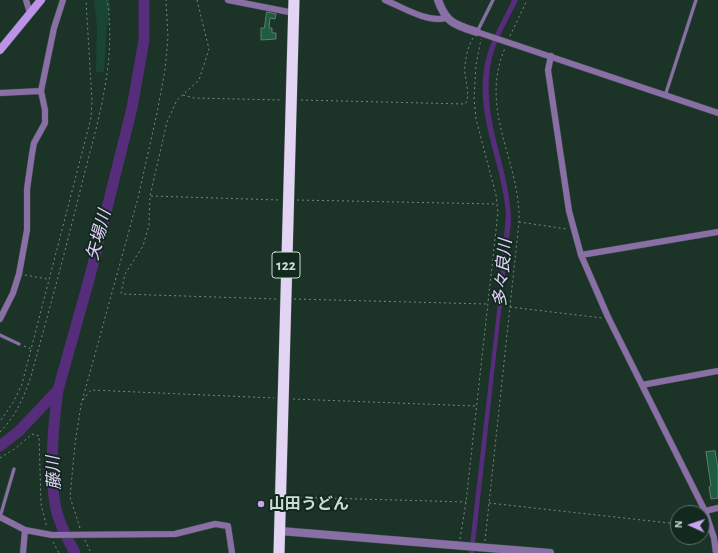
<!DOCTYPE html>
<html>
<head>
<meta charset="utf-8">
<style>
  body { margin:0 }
  #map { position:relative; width:718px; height:553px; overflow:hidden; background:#1c3328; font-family:"Alegreya Sans",sans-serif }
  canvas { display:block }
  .north { position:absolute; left:670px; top:505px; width:40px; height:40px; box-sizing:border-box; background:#12291e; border:1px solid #5d7066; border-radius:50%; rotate:273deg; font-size:11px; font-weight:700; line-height:16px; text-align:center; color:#cddbd3 }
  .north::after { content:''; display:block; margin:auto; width:14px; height:18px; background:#c8a5ee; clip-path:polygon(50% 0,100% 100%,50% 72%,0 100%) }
</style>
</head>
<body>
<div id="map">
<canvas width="718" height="553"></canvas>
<div class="north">N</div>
</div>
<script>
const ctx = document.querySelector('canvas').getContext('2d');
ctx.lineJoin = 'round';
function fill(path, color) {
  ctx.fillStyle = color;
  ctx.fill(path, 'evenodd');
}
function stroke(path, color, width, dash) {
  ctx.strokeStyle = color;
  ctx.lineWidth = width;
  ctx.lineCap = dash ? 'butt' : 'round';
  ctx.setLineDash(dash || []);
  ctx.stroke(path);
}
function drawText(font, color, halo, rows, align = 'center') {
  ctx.font = font + ' "Alegreya Sans","Noto Sans JP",sans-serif';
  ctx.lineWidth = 4;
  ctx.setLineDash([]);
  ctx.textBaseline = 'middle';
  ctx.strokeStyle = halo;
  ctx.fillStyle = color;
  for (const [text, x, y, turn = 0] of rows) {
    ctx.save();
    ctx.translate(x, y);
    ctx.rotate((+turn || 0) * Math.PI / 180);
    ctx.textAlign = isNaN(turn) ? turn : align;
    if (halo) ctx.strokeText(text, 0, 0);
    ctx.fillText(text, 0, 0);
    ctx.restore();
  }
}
fill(new Path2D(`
  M94,0h15l2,11 -3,1 1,13h-2l-3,47h-8l1,-45z`), '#194632');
fill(new Path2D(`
  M512,0h6c-10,21 -25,44 -28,68 -8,57 21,100 21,154l-37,331h-5l29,-251 8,-88c-4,-55 -36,-106 -18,-162 6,-18 16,-35 24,-52z`), '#562d7a');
stroke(new Path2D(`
  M58,390c-5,36 -9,78 -3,114 3,17 12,34 20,49
  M0,446l19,-15 39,-41 32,-114 42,-168 12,-68v-40`), '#562d7a', 11);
const building = new Path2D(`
  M267,12l9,2 -1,5 -5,-1 -1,10h3v5h4v6l-15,1v-12h3z
  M715,451l3,17v30l-7,1 -2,-12 2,-1 -5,-34z`);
fill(building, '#1e5c42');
stroke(building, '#637c6f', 1);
const service = new Path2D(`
  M477,32l16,-32
  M665,96l31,-96
  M0,335l19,9
  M0,517l14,-48`);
const minor = new Path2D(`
  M26,0l4,13
  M228,0l66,13
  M385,0c17,7 42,23 61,18
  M477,32l241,81
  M551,56l-3,14 21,141 12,44 27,62 97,194 9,27 2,15
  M0,93l41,-2
  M581,255l137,-23
  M0,319l13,-26 6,-19 8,-44v-41l5,-35 2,-11 11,-20v-13l-4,-19 13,-63 9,-28
  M642,385l76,-14
  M705,511l13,-3
  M0,517l25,13 27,5 123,-1 40,-10 13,2 4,27
  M23,553l2,-23`);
const tertiary = new Path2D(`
  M438,0c8,23 17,25 39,32
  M280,531l270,22`);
const secondary = new Path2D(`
  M0,50l41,-50`);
const trunk = new Path2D(`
  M279,553l15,-553`);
stroke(service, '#384e43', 4);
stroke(minor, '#384e43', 7);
stroke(tertiary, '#384e43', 9);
stroke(secondary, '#384e43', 9);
stroke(trunk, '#384e43', 12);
stroke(new Path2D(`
  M197,0l12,49 -10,31 -22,20 -10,22 -17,74 -1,29 -6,21 -18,28 -4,19 1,1 155,5
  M510,36l17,-36
  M183,95l11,3 88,2
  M301,100l164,4c7,-8 -2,-28 0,-38 1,-10 3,-20 8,-28
  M151,196l129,4
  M297,200l199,4
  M519,222l48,7
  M25,275l22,4
  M294,299l193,5
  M510,307l92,11
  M24,346l8,3
  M293,399l182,7
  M83,400l8,-10 183,8
  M1,420l13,-19 8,-17 69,-266 1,-17 -6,-101
  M0,432c16,-16 24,-35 31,-56 18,-65 36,-131 52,-197 15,-58 34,-119 24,-179
  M0,458l16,-10 16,-14 7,2 2,68 6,24
  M290,497l176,5
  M489,503l189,21
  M80,528l-10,-31 5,-53 6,-39 57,-207 19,-85 8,-43 3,-33 -2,-37
  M460,539l6,-37 32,-290 -2,-17 -20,-76 -2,-21 2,-33 5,-26
  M85,540l6,13
  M485,541l34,-319c2,-61 -41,-111 -14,-174
  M53,542l6,11`), '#788a81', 1, [2, 3]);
stroke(service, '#896fa5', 3);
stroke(minor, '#896fa5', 6);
stroke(tertiary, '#896fa5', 8);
stroke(secondary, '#bd93e9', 8);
stroke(trunk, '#e3d4f4', 11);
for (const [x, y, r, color] of [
  [261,504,4,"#c8a5ee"]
]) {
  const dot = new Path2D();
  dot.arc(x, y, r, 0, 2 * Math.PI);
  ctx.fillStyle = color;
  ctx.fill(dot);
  stroke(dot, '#12291e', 1.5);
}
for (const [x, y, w] of [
  [286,265,28]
]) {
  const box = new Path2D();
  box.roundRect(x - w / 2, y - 13, w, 26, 3);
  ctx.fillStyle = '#12291e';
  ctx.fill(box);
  stroke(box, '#cddbd3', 1);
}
drawText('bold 15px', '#cddbd3', null, [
  ["122",286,265]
]);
drawText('bold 16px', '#cddbd3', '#12291e', [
  ["山田うどん",269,504]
], 'left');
drawText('italic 17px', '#e6d1fe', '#12291e', [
  ["矢場川",99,235,-75],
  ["多々良川",503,273,-85],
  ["藤川",54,473,-92]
]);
</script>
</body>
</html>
